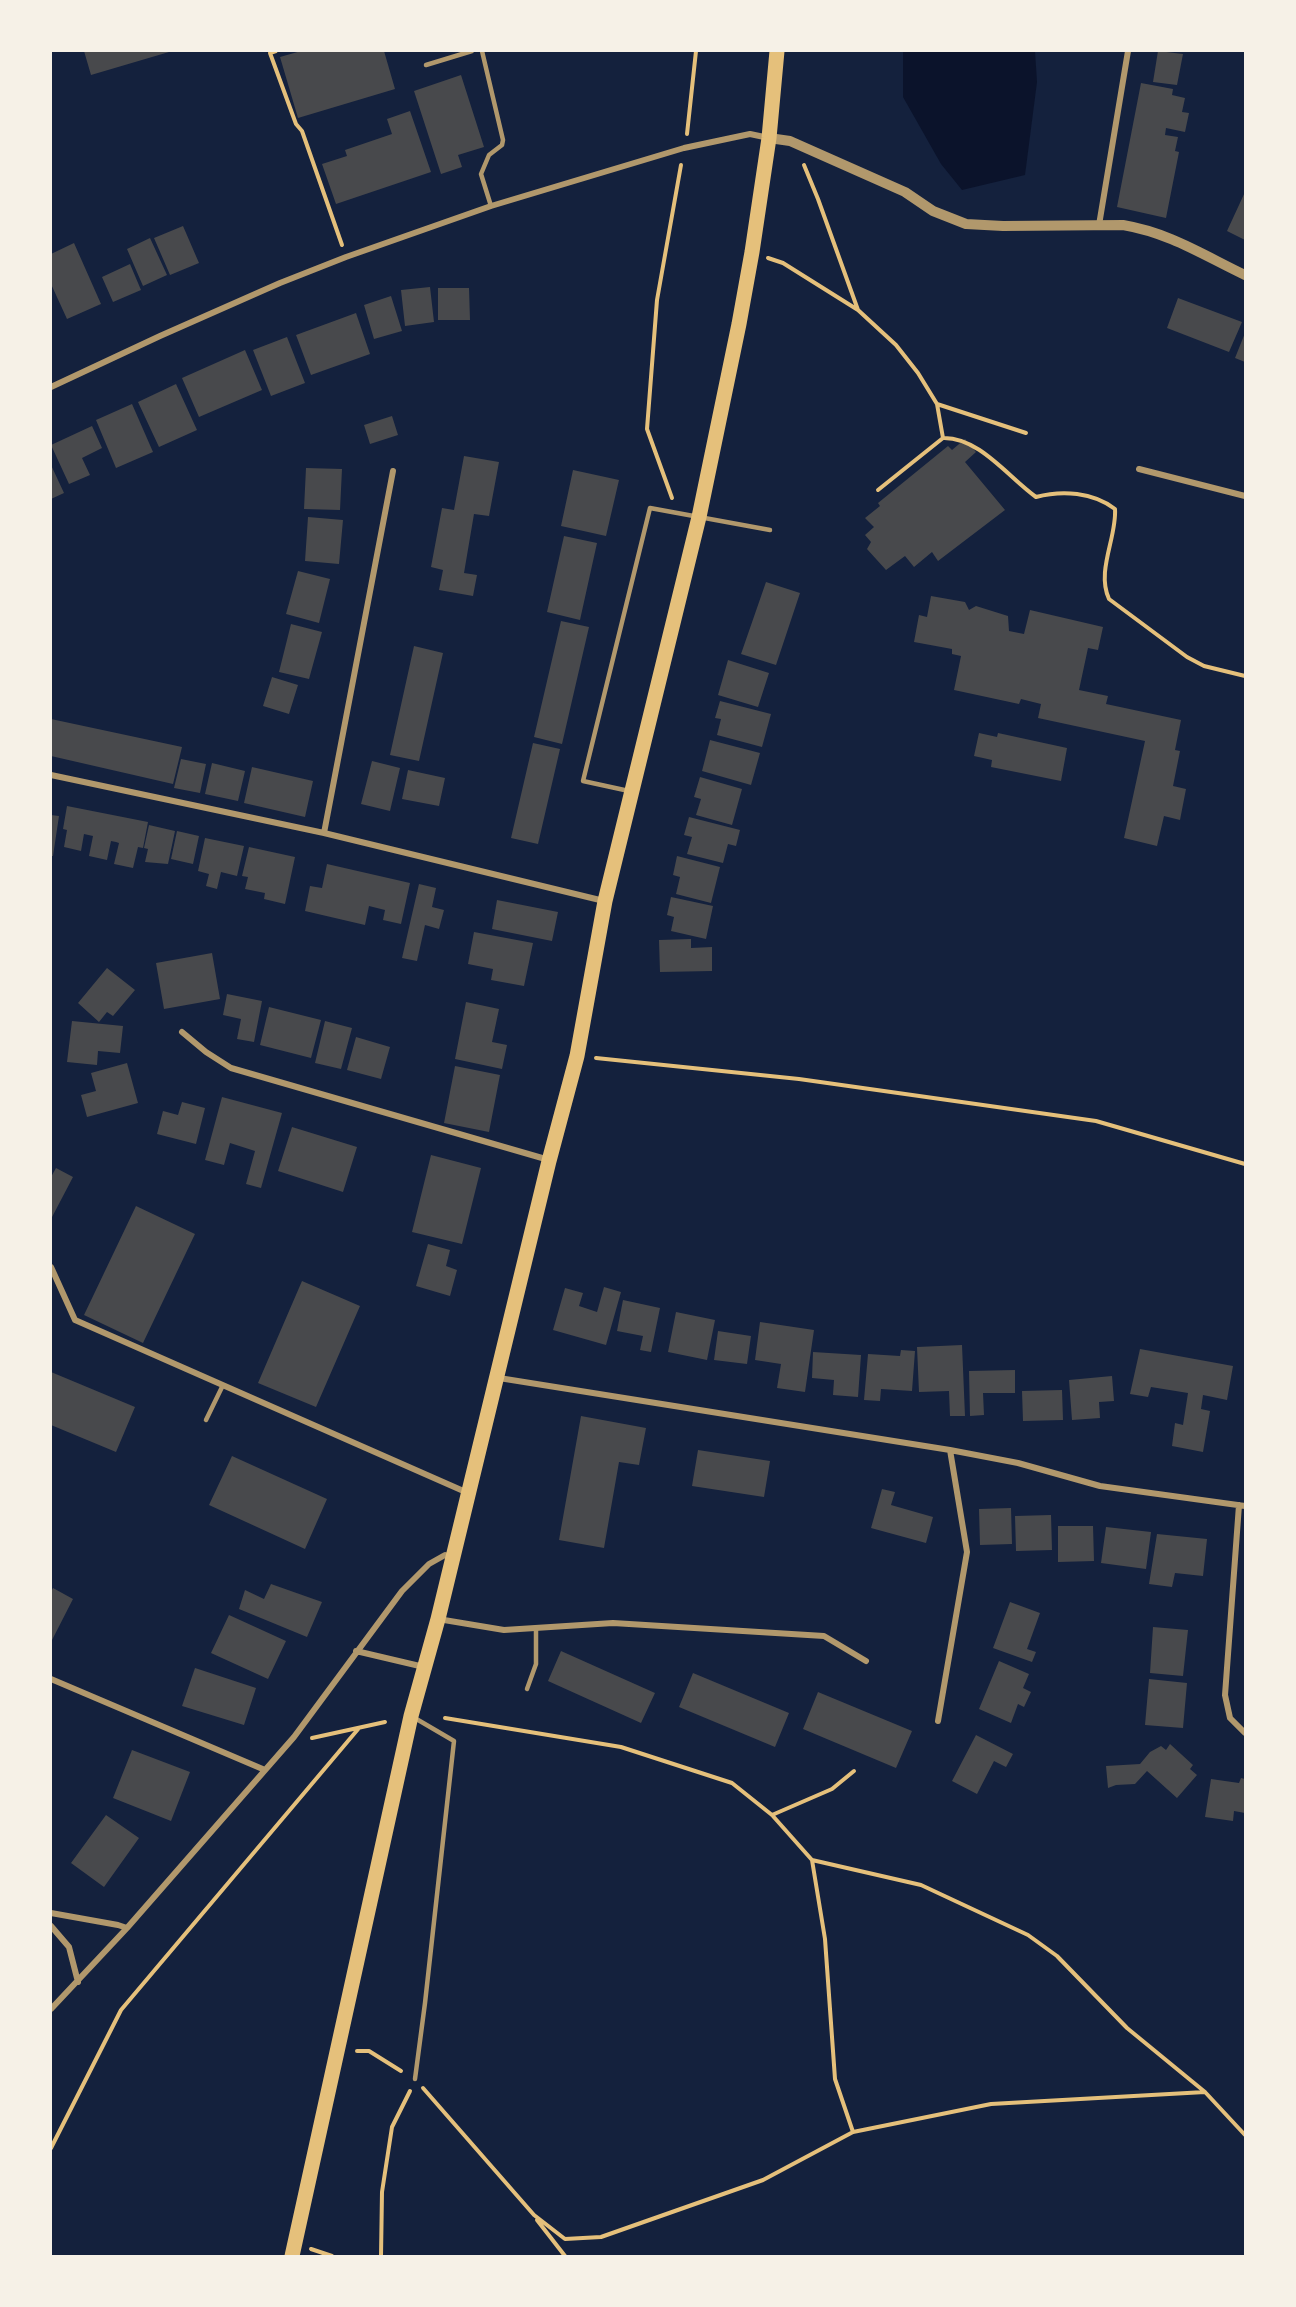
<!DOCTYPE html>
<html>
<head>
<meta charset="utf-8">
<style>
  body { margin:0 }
  #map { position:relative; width:1296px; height:2307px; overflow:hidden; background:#14213d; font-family:"Roboto Condensed",sans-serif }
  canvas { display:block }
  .frame { position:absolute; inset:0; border:52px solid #f6f1e7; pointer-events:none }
</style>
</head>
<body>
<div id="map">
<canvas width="1296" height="2307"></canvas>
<div class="frame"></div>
</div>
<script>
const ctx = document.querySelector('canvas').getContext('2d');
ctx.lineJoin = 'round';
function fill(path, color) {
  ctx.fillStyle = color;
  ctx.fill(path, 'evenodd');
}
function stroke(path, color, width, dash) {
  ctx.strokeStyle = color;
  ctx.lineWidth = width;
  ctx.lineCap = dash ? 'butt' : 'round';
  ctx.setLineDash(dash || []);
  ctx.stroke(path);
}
fill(new Path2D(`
  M903,51h132l2,31 -12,93 -63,15 -21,-26 -38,-67z`), '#0b132b');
fill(new Path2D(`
  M84,51h85v1l-78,23z
  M301,51h83l11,38 -97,29 -18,-61z
  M1158,51l25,3 -6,31 -24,-3z
  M461,75l23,72 -26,8 4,12 -21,7 -27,-83z
  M1141,83l32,6 -1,6 13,3 -3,14 7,1 -4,19 -19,-4 -1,7 13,2 -3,14 4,1 -13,66 -49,-11z
  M410,111l21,61 -95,32 -14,-40 25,-8 -2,-6 47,-16 -5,-15z
  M1245,192v48l-18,-9z
  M183,226l16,37 -29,12 -16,-37z
  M150,238l17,37 -24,11 -16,-37z
  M74,243l27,61 -34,15 -16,-35v-30z
  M130,264l11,26 -28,12 -11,-25z
  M430,287l4,35 -29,4 -4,-36z
  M438,288h31l1,32h-32z
  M391,296l11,35 -28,8 -10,-34z
  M1178,298l64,24 -13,30 -62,-24z
  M356,313l14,41 -59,21 -15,-40z
  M1245,333v29l-10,-4z
  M287,337l18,46 -34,13 -18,-46z
  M245,350l17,40 -63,27 -17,-39z
  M176,384l21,46 -38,17 -21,-45z
  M132,404l21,48 -37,16 -20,-48z
  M392,416l6,19 -28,9 -6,-19z
  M92,426l10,22 -20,10 8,17 -21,9 -18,-39z
  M965,439l11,13 -11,10 40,48 -67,51 -6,-9 -18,15 -9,-11 -19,14 -19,-21 4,-7 -6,-7 9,-8 -9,-9 15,-12 -2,-3 70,-57 4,4z
  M464,456l35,6 -10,54 -15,-2 -10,59 13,2 -4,21 -34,-6 4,-20 -12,-3 11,-59 12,2z
  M51,465l13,28 -13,6z
  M306,468l36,1 -2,41 -36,-1z
  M573,470l46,10 -13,56 -45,-10z
  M308,517l35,3 -4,44 -34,-3z
  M564,536l33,7 -17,77 -33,-8z
  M298,571l32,8 -11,44 -33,-9z
  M766,582l34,11 -24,72 -35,-11z
  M931,596l34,6 4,8 7,-4 32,10 1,15 15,3 6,-24 73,17 -5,23 -10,-2 -9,42 29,6 -2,8 75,16 -6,30 5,1 -7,35 13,3 -6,31 -16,-4 -7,30 -33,-8 21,-97 -107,-23 3,-14 -20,-5 -2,5 -65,-14 7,-34 -9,-2v-5l-38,-7 5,-27 8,2z
  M561,621l28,6 -27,117 -28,-7z
  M291,624l31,8 -13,47 -30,-7z
  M414,646l29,7 -24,108 -29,-6z
  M728,660l41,13 -11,34 -40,-12z
  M272,677l26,8 -9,29 -26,-8z
  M720,701l51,13 -9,33 -45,-12 4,-16 -6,-1z
  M51,719l131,28 -9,37 -122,-28z
  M979,733l18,4 1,-4 69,15 -6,33 -70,-14 1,-7 -18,-4z
  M710,740l50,13 -9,32 -49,-14z
  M533,743l27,6 -22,95 -27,-6z
  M181,759l25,5 -6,29 -26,-5z
  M372,761l28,7 -10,43 -29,-7z
  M212,763l33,8 -7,30 -33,-7z
  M252,767l61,14 -8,36 -61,-14z
  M408,770l37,8 -6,28 -37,-7z
  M700,777l42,12 -10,36 -36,-10 5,-16 -7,-2z
  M67,806l81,16 -5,26 -5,-1 -5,21 -19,-4 5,-21 -3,-1 -5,-1 -4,19 -18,-4 4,-20 -9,-2 -3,17 -17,-4 3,-17 -4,-1z
  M51,815l8,1 -6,40h-2z
  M689,817l51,13 -4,16 -8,-2 -5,19 -36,-9 5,-17 -8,-2z
  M149,825l26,6 -7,33 -23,-2 3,-13 -4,-1z
  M177,831l22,5 -6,28 -22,-5z
  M205,838l39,8 -7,30 -16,-4 -4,17 -11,-3 3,-12 -11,-3z
  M249,847l46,10 -10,47 -21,-5 1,-6 -20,-4 3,-12 -6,-1z
  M677,856l43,11 -9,36 -35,-9 4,-17 -7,-2z
  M327,864l83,19 -9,41 -18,-4 2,-10 -16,-4 -4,19 -60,-14 5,-25 12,2z
  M419,884l17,4 -4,19 12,3 -5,19 -14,-4 -8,36 -15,-3z
  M671,897l42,9 -7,33 -35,-8 3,-14 -7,-2z
  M497,900l61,12 -6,29 -60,-12z
  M474,932l59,11 -9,43 -33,-6 2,-11 -25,-5z
  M691,939v9l21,-1v24l-52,1 -1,-32z
  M212,953l8,46 -56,10 -8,-46z
  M107,968l28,22 -22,26 -6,-4 -8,10 -21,-19z
  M227,994l35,7 -8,41 -17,-3 4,-20 -18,-4z
  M466,1002l33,7 -7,33 15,3 -5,24 -47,-10z
  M269,1007l52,13 -10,38 -51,-13z
  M72,1021l51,5 -3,27 -22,-2 -1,14 -30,-3z
  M325,1021l27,7 -11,41 -26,-6z
  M356,1037l34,10 -9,32 -34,-9z
  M127,1063l11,40 -51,14 -6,-22 15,-4 -5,-18z
  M455,1066l45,9 -11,57 -45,-9z
  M222,1097l60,16 -21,75 -15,-4 9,-33 -25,-8 -6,22 -19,-5z
  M182,1102l23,6 -9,36 -39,-10 6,-23 15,4z
  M292,1127l65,20 -14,45 -65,-21z
  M431,1155l50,13 -19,76 -50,-12z
  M56,1168l17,9 -22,42v-42z
  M136,1206l59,28 -52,109 -59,-28z
  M428,1244l22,6 -4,16 11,4 -7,26 -34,-10z
  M302,1281l58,25 -44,101 -58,-24z
  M604,1287l17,5 -15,53 -53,-15 12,-42 18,5 -4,13 18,6z
  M623,1300l37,8 -9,44 -11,-2 3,-14 -26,-5z
  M676,1312l39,8 -8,40 -39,-8z
  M760,1322l54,8 -9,62 -28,-4 4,-24 -26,-4z
  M718,1331l33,5 -4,28 -33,-4z
  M962,1345l3,71h-15l-1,-25 -30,1 -2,-45z
  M1140,1349l93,17 -6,34 -24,-5 -2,14 9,2 -7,41 -31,-6 3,-23 8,2 5,-32 -37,-6 -3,10 -18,-3z
  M901,1350l14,1 -3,40 -31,-2 -1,12 -16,-1 4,-46 32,2z
  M813,1352l48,3 -3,42 -25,-2 1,-15 -22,-2z
  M1015,1370v23h-32l1,22 -14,1 -1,-45z
  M51,1372l84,35 -19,45 -65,-27z
  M1112,1376l2,25 -15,1 1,16 -28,2 -3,-40z
  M1062,1390l1,30 -40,1 -1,-30z
  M581,1416l65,12 -7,37 -20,-3 -15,86 -45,-8z
  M698,1450l72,11 -6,36 -72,-11z
  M232,1456l95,43 -22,50 -96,-44z
  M882,1489l13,3 -4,13 42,12 -7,26 -55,-15z
  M1011,1508l1,36 -32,1 -1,-36z
  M1051,1515l1,35 -36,1 -1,-35z
  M1058,1526h35l1,35 -36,1z
  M1106,1527l45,5 -5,37 -45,-6z
  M1157,1534l50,5 -4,37 -28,-3 -3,14 -23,-3z
  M271,1584l51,18 -15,35 -68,-28 6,-19 19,9z
  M53,1588l20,11 -22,43v-50z
  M1010,1602l30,11 -13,36 9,3 -4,10 -39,-14z
  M229,1615l57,26 -18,38 -57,-26z
  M1153,1627l35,3 -5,46 -33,-3z
  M561,1651l94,42 -14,30 -93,-42z
  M999,1661l30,13 -6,14 8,4 -7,15 -6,-3 -7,19 -32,-14z
  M195,1668l61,20 -12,37 -62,-19z
  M693,1673l96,40 -14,34 -96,-40z
  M1149,1679l38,4 -4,45 -38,-3z
  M818,1692l94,39 -16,37 -93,-39z
  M976,1735l37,19 -7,13 -12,-6 -17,33 -25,-13z
  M1170,1744l23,21 -3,4 7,6 -20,23 -30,-27 -12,13 -19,1 -8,3 -2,-22 34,-2 10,-12 11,-6 5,4z
  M132,1750l58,22 -19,49 -58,-23z
  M1241,1778l4,1v34l-11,-2 -1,10 -28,-4 6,-38 28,4z
  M106,1815l33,23 -35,49 -33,-24z`), '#48494c');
stroke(new Path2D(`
  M276,51l-6,2 26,71 6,7 40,114
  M687,134l9,-83
  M804,165l14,34 40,111 38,35 22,28 19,31
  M768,258l15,5 75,47
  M943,438l-6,-34 89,29
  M878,490l65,-52c36,-1 65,39 93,59 26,-7 57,-5 79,12 2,28 -19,62 -6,90l78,58 17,9 41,10
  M672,498l-25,-69 10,-129 24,-135
  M596,1058l203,21 297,42 149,43
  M445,1718l176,29 111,36 40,32 40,45 13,79 10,140 18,53
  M312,1738l73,-16
  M772,1815l60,-26 22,-18
  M812,1860l109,25 107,50 29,21 70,72 78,64 40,43
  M357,2051h12l32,20
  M423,2088l111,127 31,24 36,-2 162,-57 90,-48 138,-28 214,-12
  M51,2148l70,-138 238,-282
  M537,2220l28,36
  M311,2249l21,7
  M381,2256l1,-64 10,-65 18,-36`), '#e5c07b', 4);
stroke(new Path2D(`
  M482,51l21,89 -1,5 -13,10 -8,19 10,32
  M426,65l46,-14
  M629,791l-46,-10 67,-273 120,22
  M206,1420l17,-35
  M527,1689l9,-25v-36
  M413,1717l41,24 -29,262 -10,76`), '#b1986c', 4.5);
stroke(new Path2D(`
  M1099,225l29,-174
  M51,387l109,-51 120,-53 66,-26 145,-51 193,-58 66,-14 19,4
  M1139,469l106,27
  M51,775l273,58 280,68
  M324,833l69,-362
  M182,1032l24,20 25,16 318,92
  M51,1267l24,53 393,173
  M499,1378l451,72 68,13 82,23 145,20
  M1239,1505l-14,190 5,23 15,15
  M438,1619l66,11 109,-7 211,13 42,25
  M356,1651l68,16
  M51,1679l214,91
  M938,1721l29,-169 -17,-102
  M51,1913l67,12 9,3
  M51,1926l18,21 9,35
  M51,2009l76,-81 167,-191 108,-146 27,-27 16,-9 6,3`), '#b1986c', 6);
stroke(new Path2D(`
  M769,138l21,3 115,51 28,19 33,13 37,2 120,-1c47,8 80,30 122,50`), '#b1986c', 10);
stroke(new Path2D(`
  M292,2256l119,-540 27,-97 111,-458 28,-105 28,-155 94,-384 40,-193 13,-72 17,-114 8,-87`), '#e5c07b', 15);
</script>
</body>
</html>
